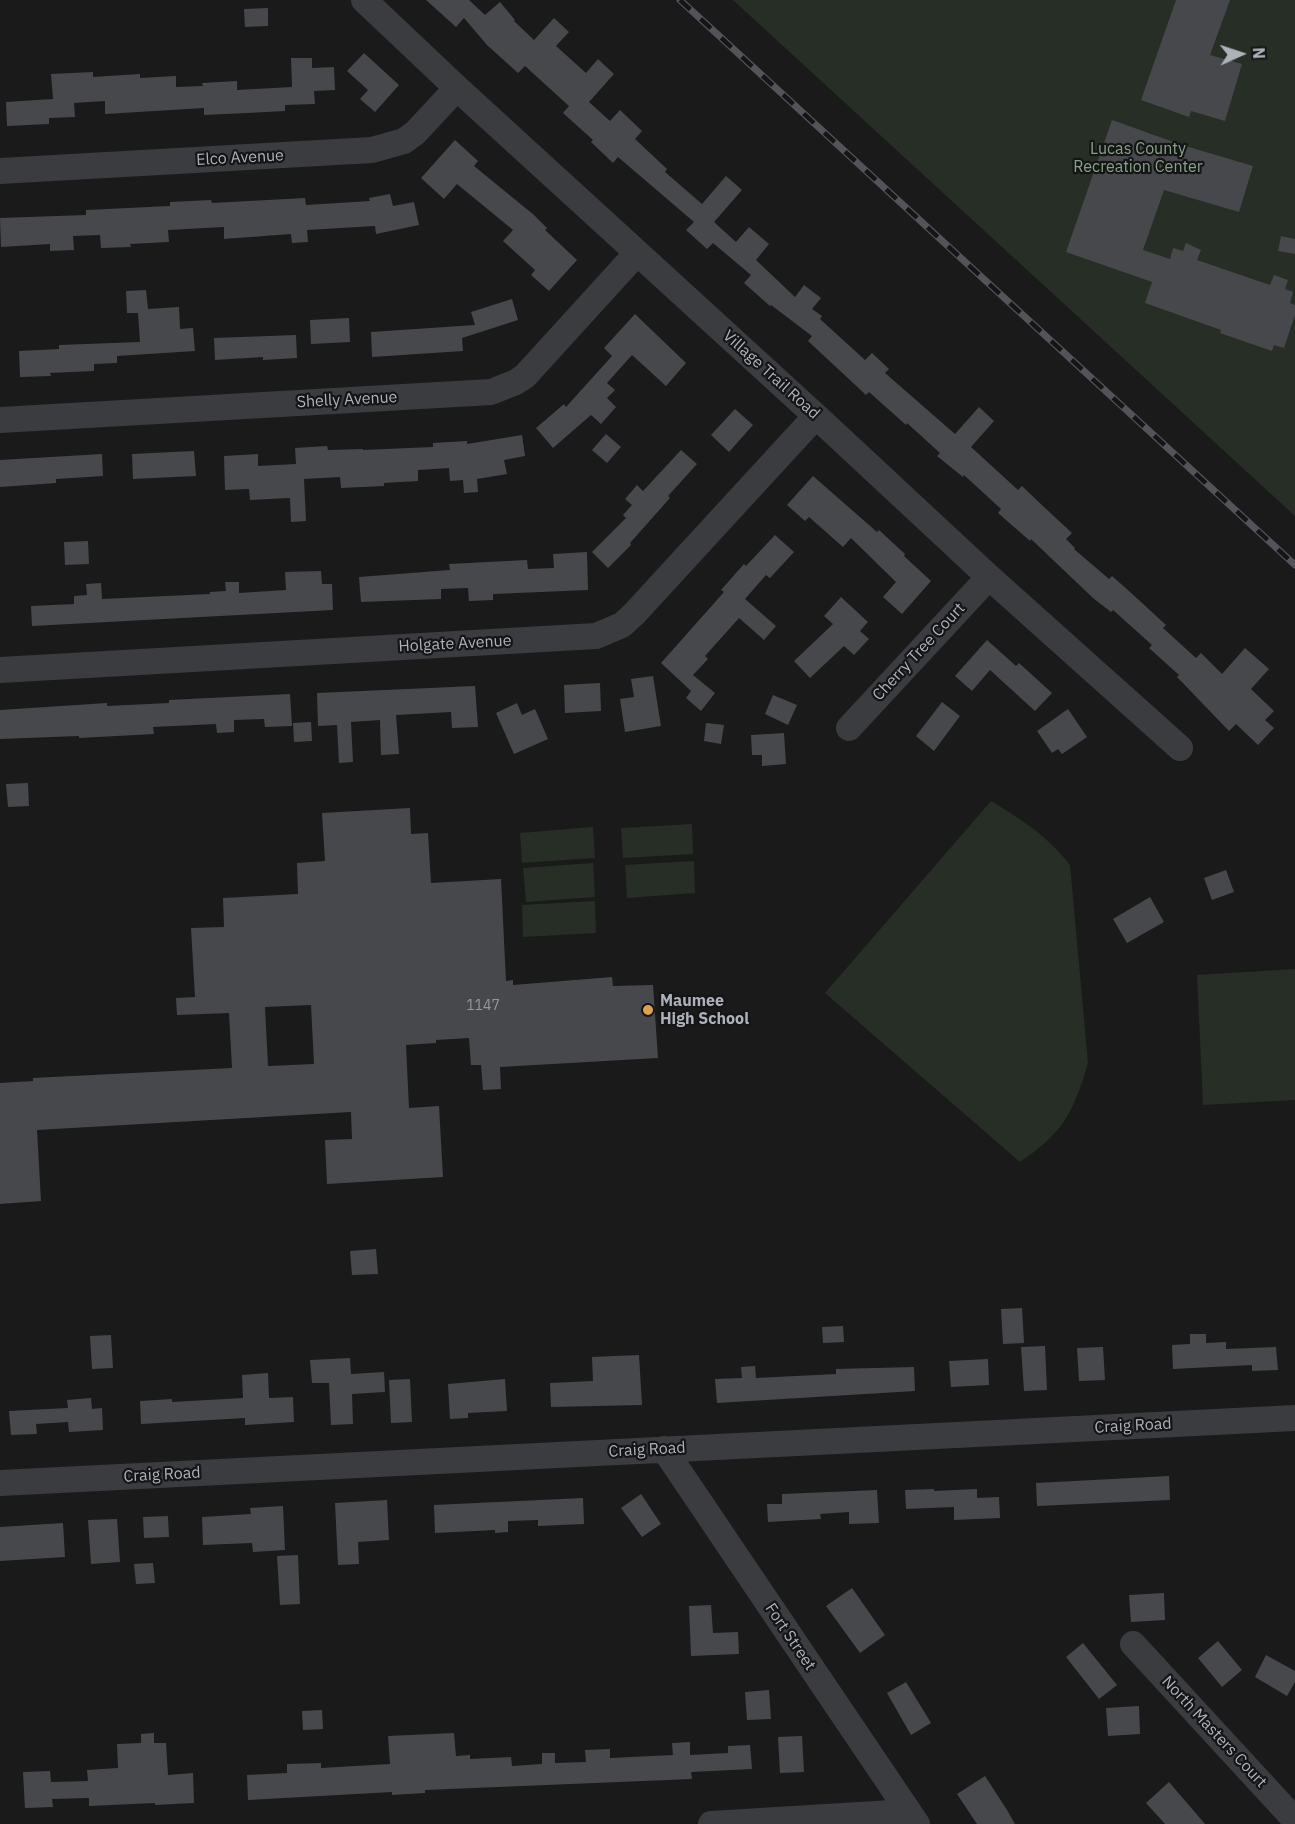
<!DOCTYPE html>
<html>
<head>
<meta charset="utf-8">
<style>
  body { margin:0 }
  #map { position:relative; width:1295px; height:1824px; overflow:hidden; background:#1a1a1b; font-family:"IBM Plex Sans",sans-serif }
  canvas { display:block }
  .north { position:absolute; left:1211px; top:24px; width:60px; height:60px; -webkit-text-stroke:4px #151517; paint-order:stroke; rotate:87deg; font-size:16px; font-weight:700; line-height:24px; text-align:center; color:#adb2ba }
  .north::after { content:''; display:block; margin:auto; width:21px; height:27px; background:#adb2ba; clip-path:polygon(50% 0,100% 100%,50% 72%,0 100%) }
</style>
</head>
<body>
<div id="map">
<canvas width="1295" height="1824"></canvas>
<div class="north">N</div>
</div>
<script>
const ctx = document.querySelector('canvas').getContext('2d');
ctx.lineJoin = 'round';
function fill(path, color) {
  ctx.fillStyle = color;
  ctx.fill(path, 'evenodd');
}
function stroke(path, color, width, dash) {
  ctx.strokeStyle = color;
  ctx.lineWidth = width;
  ctx.lineCap = dash ? 'butt' : 'round';
  ctx.setLineDash(dash || []);
  ctx.stroke(path);
}
function drawText(font, color, halo, rows, align = 'center') {
  ctx.font = font + ' "IBM Plex Sans",sans-serif';
  ctx.lineWidth = 4.5;
  ctx.setLineDash([]);
  ctx.textBaseline = 'middle';
  ctx.strokeStyle = halo;
  ctx.fillStyle = color;
  for (const [text, x, y, turn = 0] of rows) {
    ctx.save();
    ctx.translate(x, y);
    ctx.rotate((+turn || 0) * Math.PI / 180);
    ctx.textAlign = isNaN(turn) ? turn : align;
    if (halo) ctx.strokeText(text, 0, 0);
    ctx.fillText(text, 0, 0);
    ctx.restore();
  }
}
fill(new Path2D(`
  M733,0h562v516z
  M991,801c31,19 57,35 79,64l18,198c-15,50 -24,69 -68,99l-195,-169z
  M692,824l1,30 -70,4 -2,-30z
  M593,827l2,31 -73,5 -2,-30z
  M694,861l1,32 -68,5 -2,-33z
  M593,863l2,34 -69,5 -3,-34z
  M595,901l1,32 -73,4 -1,-32z
  M1295,969v131l-92,5 -6,-130z`), '#262e26');
fill(new Path2D(`
  M426,0h43l16,15 15,-13 15,18 -1,1 20,19 20,-22 15,14 -13,14 30,27 12,-14 16,15 -25,28 21,19 10,-11 22,21 -7,8 32,30 -2,3 37,32 24,-28 16,14 -28,32 22,20 13,-15 20,17 -13,16 39,37 9,-12 17,13 -9,11 10,7 -2,3 45,41 7,-7 17,16 -4,4 70,61 24,-27 15,14 -23,26 47,43 4,-4 22,21 28,26 -6,6 9,9 -1,1 35,30 3,-3 17,15 37,34 -3,3 33,30 5,-5 21,21 23,-26 24,21 -18,20 23,22 -9,9 9,8 -16,17 -22,-21 -7,7 -52,-54 2,-2 -30,-27 3,-3 -39,-35 -2,2 -18,-14 -62,-59 -1,2 -32,-28 3,-4 -37,-34 -1,2 -26,-21 3,-3 -33,-30 -1,2 -37,-33 -3,3 -58,-54 4,-5 -41,-31 -1,1 -26,-23 7,-8 -38,-32 -6,6 -21,-19 8,-8 -76,-65 -5,6 -22,-21 2,-2 -30,-27 6,-7 -44,-40 -7,7 -31,-28 -23,-27 -8,9z
  M1176,0h54l-20,55 32,9 -17,57 -34,-10 -2,6 -48,-17z
  M268,8v18l-23,1 -1,-18z
  M364,53l35,32 -24,27 -15,-13 8,-9 -21,-19z
  M291,58h21v10l22,-1 1,23 -21,1 1,13 -30,1v6l-38,2 -43,2v-7l-99,6v-13l-31,2 1,14 -26,1v6l-42,2 -1,-24 47,-3 -2,-25 42,-2v5l47,-3v4l36,-2v11l27,-1 -1,-3 35,-2v9l55,-3z
  M1112,120l70,25 71,21 -14,46 -75,-22 -21,60 27,9 3,-11 10,3 3,-8 15,7 -4,10 73,25 4,-10 14,5 -3,9 8,3 -3,11 5,2v10l-11,33 -10,-3 -2,6 -52,-18 1,-3 -76,-27 7,-21 -86,-30z
  M455,140l23,21 -4,5 60,49 13,13 -2,2 32,30 -28,31 -18,-16 4,-5 -32,-29 10,-11 -56,-46 -13,15 -23,-21z
  M390,194l3,12 21,-4 5,23 -43,9 -1,-8 -68,4 1,12 -16,1 -1,-9 -67,5v-12l-56,3 1,12 -39,2 1,3 -30,1 -1,-13 -27,1 1,14 -24,1v-7l-49,3 -1,-29 86,-3v-5l84,-4v-4l41,-2 1,3 93,-5 1,7 64,-4 -1,-3z
  M1281,236l14,3v15l-17,-3z
  M146,290l2,19 31,-2 1,22 13,-1 2,23 -78,5v7l-23,1v7l-44,2 1,3 -31,1 -1,-26 40,-2v-4l81,-3 -2,-29h-11l-1,-22z
  M512,299l6,21 -56,18 1,13 -91,6 -1,-25 104,-7 -4,-13z
  M635,314l51,49 -20,23 -34,-31 -25,28 8,7 -8,8 9,9 -15,17 -10,-9 -38,33 -17,-20 28,-24 2,3 46,-51 -8,-8z
  M349,318l1,24 -39,2 -1,-24z
  M296,335l1,23 -34,2v-3l-48,3 -1,-22z
  M735,409l18,16 -24,27 -18,-17z
  M606,434l15,13 -14,16 -15,-13z
  M522,435l3,21 -21,4 3,14 -30,5 1,13 -14,1 -1,-13 -13,1 -1,-13 -31,2v11l-34,2v3l-43,2 -1,-11 -36,2 2,42 -15,1 -1,-24 -40,2 -1,-11 -24,1 -1,-34 34,-2v12l38,-2 -1,-16 32,-2 1,4 35,-1v1l70,-3v-4l34,-2v3z
  M681,450l16,14 -29,32 2,2 -40,45 1,2 -23,23 -16,-16 34,-34 -3,-3 9,-10 -7,-6 12,-14 6,6z
  M194,451l2,25 -63,3 -1,-25z
  M102,454l1,22 -47,3v4l-56,4v-27z
  M813,476l64,56 2,-2 26,24 -1,2 27,25 -29,33 -19,-17 13,-15 -45,-44 -8,9 -34,-30 -4,4 -18,-16z
  M775,535l19,17 -24,26 -4,-3 -21,24 31,27 -12,14 -25,-22 -34,38 3,3 -15,16 22,18 -14,18 -15,-13 5,-7 -30,-28 63,-71 -3,-2 23,-26 2,2z
  M88,541l1,23 -24,1 -1,-23z
  M587,552l1,38 -95,4v6l-24,1 -1,-13 -27,1v10l-80,3 -2,-25 91,-7 -1,-6 78,-4 1,9 26,-1 -1,-14z
  M321,571l1,13h10l1,26 -301,16 -1,-20 43,-2v-8l13,-1 -1,-11 15,-1 1,16 108,-5v-2l16,-1 -1,-9h14v11l47,-3 -1,-18z
  M841,597l27,25 -8,9 9,8 -15,16 -10,-9 -34,32 -16,-17 39,-37 -9,-8z
  M987,640l29,26 3,-3 33,30 -17,18 -45,-41 -18,21 -17,-15z
  M653,676l8,50 -36,6 -5,-33 14,-2 -3,-18z
  M600,683l1,28 -36,2 -1,-28z
  M475,686l3,41 -26,1 -1,-16 -55,3 3,39 -18,1 -1,-35 -29,2 2,40 -14,1 -2,-38 -19,1 -1,-33z
  M290,694l2,32 -27,1 -1,-8 -30,1v12l-17,1 -1,-9 -63,3 1,7 -75,4v-2l-79,3v-29l107,-7v3l62,-3v-3z
  M773,695l24,10 -9,20 -23,-11z
  M942,702l18,14 -26,35 -18,-15z
  M517,703l5,12 13,-6 13,30 -34,15 -18,-41z
  M1068,709l19,28 -25,17 -4,-5 -6,4 -15,-22z
  M311,722l1,19 -18,1 -1,-19z
  M706,723l18,2 -3,19 -17,-3z
  M784,733l2,31 -24,2v-11h-10l-1,-20z
  M28,783l1,23 -21,1 -2,-23z
  M410,808l1,26 17,-1 3,50 70,-4 5,102 7,-1v5l99,-8 1,9 40,-1 5,73 -158,9 1,22 -18,1 -2,-25h-10l-2,-27 -33,2v3l-30,2 3,63 30,-2 4,71 -116,7 -2,-44 27,-1 -1,-27 -314,18 4,71 -41,3v-121l33,-2v-3l199,-10 -3,-55 -52,2 -1,-17 19,-1 -4,-69 33,-1 -1,-29 75,-4 -1,-31 28,-2 -3,-48zM311,1005l3,59 -46,2 -3,-59z
  M1226,870l8,22 -22,8 -8,-22z
  M1150,897l14,25 -37,21 -14,-24z
  M376,1249l2,25 -26,1 -2,-24z
  M1022,1308l2,35 -21,1 -2,-35z
  M843,1326l1,16 -21,1 -1,-16z
  M1190,1334h16v9l20,-1v7l50,-2 2,23 -26,1v-6l-79,4 -1,-24 18,-1z
  M111,1335l2,33 -21,1 -2,-33z
  M1045,1346l2,44 -23,1 -3,-44z
  M1103,1347l2,33 -26,1 -2,-33z
  M639,1355l3,50 -91,2 -1,-24 43,-2 -1,-24z
  M350,1358l1,16 33,-2 1,20 -33,2 1,30 -22,1 -2,-42h-17l-2,-23z
  M988,1359l1,26 -38,2 -2,-26z
  M755,1366l1,12 80,-4v-5l78,-2 1,24 -198,12 -2,-24 27,-1 -1,-11z
  M268,1373l1,25 24,-1 1,25 -49,3v-7l-104,6 -1,-23 32,-2v3l71,-4 -1,-23z
  M410,1379l2,43 -21,1 -2,-43z
  M505,1379l2,32 -39,2v5l-18,1 -2,-35z
  M91,1398l1,11 10,-1 1,22 -34,2 -1,-10 -32,2 1,10 -26,1 -2,-24 59,-3 -1,-8z
  M1169,1476l1,24 -133,6 -1,-23z
  M934,1489v2l43,-2v9l22,-1 1,21 -46,2v-13l-48,2 -1,-19z
  M877,1490l2,33 -30,1v-12l-29,2 1,5 -53,3 -1,-18h15v-10z
  M641,1494l20,30 -19,13 -21,-29z
  M583,1498l1,26 -46,2v-6l-30,1v11l-13,1v-3l-60,3 -1,-28z
  M387,1500l2,40 -31,2 1,22 -21,1 -3,-62z
  M283,1506l2,44 -32,2 -1,-9 -49,2 -1,-28 49,-3 -1,-6z
  M168,1516l1,21 -25,1 -1,-21z
  M117,1519l3,43 -29,2 -3,-44z
  M63,1523l2,34 -65,4v-34z
  M298,1555l2,49 -20,1 -3,-49z
  M153,1563l2,20 -19,1 -2,-20z
  M852,1588l33,47 -25,18 -34,-47z
  M1164,1593l1,27 -34,2 -2,-27z
  M711,1605l2,28 25,-1 1,22 -48,2 -2,-50z
  M1218,1641l24,29 -20,17 -24,-29z
  M1083,1643l34,42 -18,14 -33,-42z
  M1266,1655l29,16v11l-8,14 -32,-19z
  M906,1682l25,41 -20,12 -24,-42z
  M769,1690l2,29 -24,1 -2,-28z
  M1139,1706l1,28 -32,2 -2,-28z
  M322,1710l1,19 -20,1 -1,-19z
  M154,1733v10h12l2,32 25,-2 1,30 -39,2v-2l-66,3v-8l-37,1 1,8 -28,1 -2,-36 27,-1 1,11 37,-1 -1,-11 31,-2 -1,-24 24,-1v-9z
  M454,1733l2,23 14,-1v4l41,-2 1,9 30,-2v-11h13v10l31,-1 -1,-12 25,-1v9l63,-3 -1,-12 18,-1v13l38,-2v-7l22,-1 2,24 -61,3 1,7 -267,11v3l-33,2v-3l-144,8 -1,-25 40,-2v-9l34,-1v5l69,-4 -2,-28z
  M802,1736l2,36 -24,1 -2,-36z
  M985,1776l22,34 8,14h-38l-20,-30z
  M1169,1782l36,42h-40l-19,-21z`), '#47484b');
stroke(new Path2D(`
  M364,0l93,88 359,328 173,161 191,171
  M0,171l372,-21 32,-9 11,-8 42,-45
  M0,420l491,-28 25,-10 9,-6 112,-123
  M0,670l596,-34 26,-11 12,-11 182,-198
  M849,728l140,-151
  M664,1449l253,375
  M0,1483l1295,-65
  M1133,1644l162,176
  M711,1824l198,-12`), '#3b3c40', 26);
const rail = new Path2D(`
  M680,0l615,565`);
stroke(rail, '#525459', 7);
stroke(rail, '#151517', 4.5, [14]);
for (const [x, y, r, color] of [
  [648,1010,6,"#e3a04a"]
]) {
  const dot = new Path2D();
  dot.arc(x, y, r, 0, 2 * Math.PI);
  ctx.fillStyle = color;
  ctx.fill(dot);
  stroke(dot, '#151517', 2);
}
drawText('14px', '#94989e', null, [
  ["1147",483,1006]
]);
drawText('16px', '#87a386', '#151517', [
  ["Lucas County",1138,149],
  ["Recreation Center",1138,167]
]);
drawText('16px', '#adb2ba', '#151517', [
  ["Elco Avenue",240,158,-3],
  ["Village Trail Road",771,375,42],
  ["Shelly Avenue",347,400,-3],
  ["Holgate Avenue",455,644,-3],
  ["Cherry Tree Court",919,652,-47],
  ["Craig Road",1133,1426,-3],
  ["Craig Road",647,1450,-3],
  ["Craig Road",162,1475,-3],
  ["Fort Street",790,1637,56],
  ["North Masters Court",1214,1732,47]
]);
drawText('bold 16px', '#adb2ba', '#151517', [
  ["Maumee",660,1001],
  ["High School",660,1019]
], 'left');
</script>
</body>
</html>
